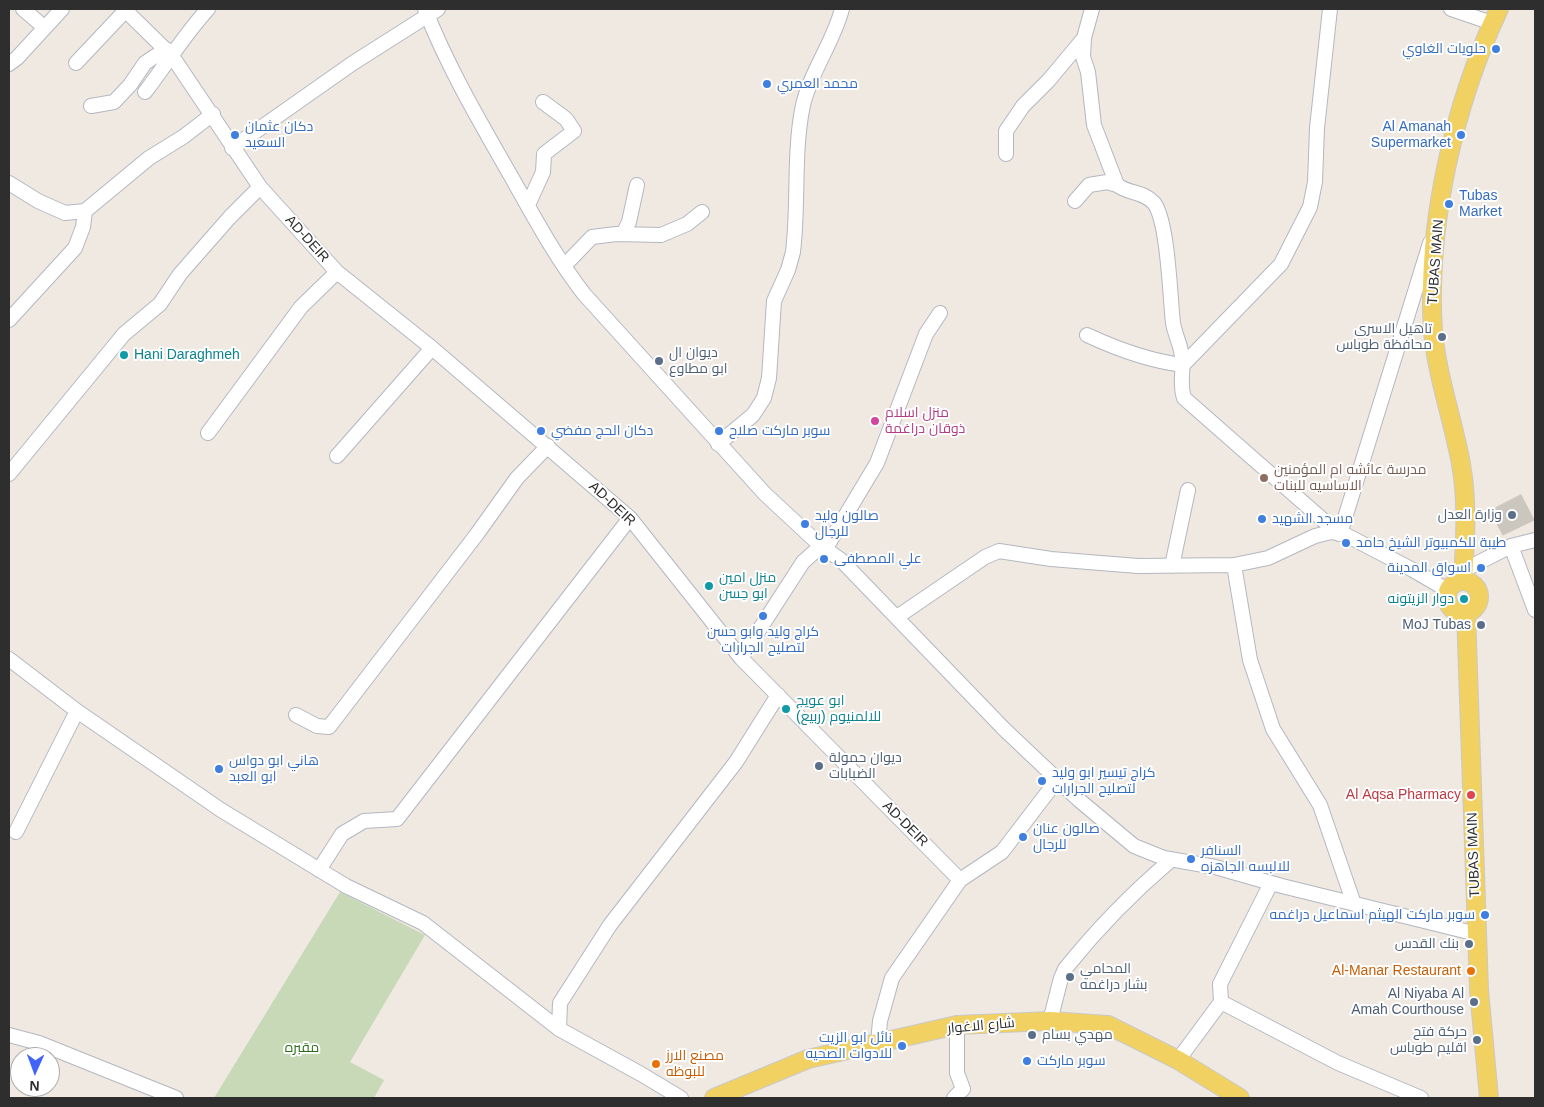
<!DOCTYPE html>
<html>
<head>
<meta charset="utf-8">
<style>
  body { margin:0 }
  #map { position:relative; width:1544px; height:1107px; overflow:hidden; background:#efe9e1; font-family:Helvetica,sans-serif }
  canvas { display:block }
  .frame { position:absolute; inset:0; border:10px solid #2e2e2e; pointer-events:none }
  .north { position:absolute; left:10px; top:1047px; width:50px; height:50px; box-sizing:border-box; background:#fff; border:1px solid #ababab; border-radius:50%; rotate:182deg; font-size:14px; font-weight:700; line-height:20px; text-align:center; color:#2e2e2e }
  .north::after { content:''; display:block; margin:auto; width:18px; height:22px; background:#4264fb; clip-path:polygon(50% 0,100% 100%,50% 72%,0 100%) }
</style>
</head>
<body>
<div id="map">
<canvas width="1544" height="1107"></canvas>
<div class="frame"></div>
<div class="north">N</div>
</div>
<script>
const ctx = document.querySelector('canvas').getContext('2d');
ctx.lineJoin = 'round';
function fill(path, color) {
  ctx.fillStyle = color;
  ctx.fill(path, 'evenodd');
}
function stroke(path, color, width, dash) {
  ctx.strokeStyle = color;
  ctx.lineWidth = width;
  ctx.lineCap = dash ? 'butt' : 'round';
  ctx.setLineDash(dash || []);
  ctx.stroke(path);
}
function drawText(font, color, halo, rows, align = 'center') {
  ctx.font = font + ' Helvetica,Cairo,sans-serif';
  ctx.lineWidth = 4;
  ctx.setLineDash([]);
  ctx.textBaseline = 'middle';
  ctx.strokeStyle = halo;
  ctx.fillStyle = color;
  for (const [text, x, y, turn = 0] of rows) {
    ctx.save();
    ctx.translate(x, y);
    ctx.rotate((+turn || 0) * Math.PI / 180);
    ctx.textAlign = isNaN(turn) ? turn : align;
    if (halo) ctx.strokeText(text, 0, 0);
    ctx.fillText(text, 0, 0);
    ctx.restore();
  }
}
fill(new Path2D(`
  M340,892l85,43 -75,127 34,18 -10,18h-160z`), '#c8d9b8');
const building = new Path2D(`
  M1521,495l13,25 -31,15 -13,-24z`);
fill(building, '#cbc7bf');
stroke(building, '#cbc5ba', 1);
const minor = new Path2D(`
  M23,9l21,18
  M124,9l48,47 88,131 77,85 95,76 198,170 111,140 219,222 -68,98 -12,43 -2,22
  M425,9c23,59 55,113 87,169 22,39 44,80 72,116l181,200 56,52 20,14 163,169 75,71 55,46 30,12 51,9 67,19 195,48
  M1092,9l-8,29 -1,19 5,15 6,53 23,60c12,9 26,6 37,18 14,18 16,94 19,120 2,12 8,22 9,34 2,14 -3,26 2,41l155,136
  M1451,9l41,14
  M76,63l50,-53
  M9,64l8,-6 45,-49
  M145,92c21,-27 39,-57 63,-83
  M91,106l23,-4 16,-17 15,-22 21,-14
  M232,148l121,-85 85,-54
  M1006,154v-23l17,-25 26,-26 35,-42
  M9,183l29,18 27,12 20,-2 64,-53 34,-21 30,-23
  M1075,201l14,-16 18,-3 10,3
  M528,205l15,-33 1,-18 30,-23 -8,-12 -23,-17
  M623,234l6,-12 8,-37
  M564,266l28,-29 24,-3 45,1 26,-11 15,-12
  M9,320l66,-72 8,-21 2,-16
  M1087,335c30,14 62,26 96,30l98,-101 29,-57 5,-25 2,-54 13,-119
  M208,433l93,-126 36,-35
  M718,444l35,-29 11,-17 5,-20 5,-77 14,-31 5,-18c6,-49 0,-99 10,-147 8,-34 30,-62 39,-96
  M337,456l95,-108
  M9,474l115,-140 36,-30 20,-30 50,-57 30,-30
  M1340,534l90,-291
  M1511,546l24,64
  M826,548l51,-85 49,-129 14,-21
  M1234,565l16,95 23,69 47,76 34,99
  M1172,566l16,-76
  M1464,570l47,-24 24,-6
  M897,617l88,-60 14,-6 52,8 87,7 96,-1 34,-7 47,-22 16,-4 15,3 67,35 36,21
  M741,658l62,-96 18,-16
  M9,659l68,52 144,99 125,76 77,37 136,106
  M296,715l21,11 12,1 148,-193 40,-56 31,-32
  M16,832l61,-121
  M319,870l23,-36 22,-13 33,-2 233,-301
  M960,880l42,-28 55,-72
  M1271,883l-51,101 1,18 117,61 83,35
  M1050,1021l11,-43 4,-9c32,-40 67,-76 106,-109
  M9,1035l30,8 137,55
  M1178,1060l43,-58
  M681,1098l-40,-24 -82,-45 1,-26 50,-78 126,-163 42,-67
  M954,1098l9,-9 -6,-16v-48`);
const major = new Path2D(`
  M1463,581c2,-39 5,-78 -2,-117 -8,-44 -24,-88 -28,-133 -7,-105 21,-227 66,-322
  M1447 597a16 16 0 1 1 32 0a16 16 0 1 1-32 0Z
  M1466,612l13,378 10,108
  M714,1098l94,-39 149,-34 93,-4 58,4 70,35 62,38`);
stroke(minor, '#b4b7c1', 16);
stroke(major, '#c9c9c9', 20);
stroke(minor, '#fff', 14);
stroke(major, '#f2d163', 18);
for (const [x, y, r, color] of [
  [1496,49,5,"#3f7fe0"],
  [767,84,5,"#3f7fe0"],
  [235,135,5,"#3f7fe0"],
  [1461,135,5,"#3f7fe0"],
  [1449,204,5,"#3f7fe0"],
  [1442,337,5,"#5c6f8a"],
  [124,355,5,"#0f9aa8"],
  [659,361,5,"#5c6f8a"],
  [875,421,5,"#d1479c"],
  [541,431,5,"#3f7fe0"],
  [719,431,5,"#3f7fe0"],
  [1264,478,5,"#8d6e63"],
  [1512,515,5,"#5c6f8a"],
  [1262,519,5,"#3f7fe0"],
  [805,524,5,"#3f7fe0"],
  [1346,543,5,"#3f7fe0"],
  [824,559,5,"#3f7fe0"],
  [1481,568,5,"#3f7fe0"],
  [709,586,5,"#0f9aa8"],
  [1464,599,5,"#0f9aa8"],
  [763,616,5,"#3f7fe0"],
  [1481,625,5,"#5c6f8a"],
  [786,709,5,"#0f9aa8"],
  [819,766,5,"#5c6f8a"],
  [219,769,5,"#3f7fe0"],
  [1042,781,5,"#3f7fe0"],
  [1471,795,5,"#e0444e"],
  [1023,837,5,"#3f7fe0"],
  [1191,859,5,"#3f7fe0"],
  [1485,915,5,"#3f7fe0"],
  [1469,944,5,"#5c6f8a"],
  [1471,971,5,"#e8710a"],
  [1070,977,5,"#5c6f8a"],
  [1474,1002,5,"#5c6f8a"],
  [1032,1035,5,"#5c6f8a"],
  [1477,1040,5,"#5c6f8a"],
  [902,1046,5,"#3f7fe0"],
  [1027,1061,5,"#3f7fe0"],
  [656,1064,5,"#e8710a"]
]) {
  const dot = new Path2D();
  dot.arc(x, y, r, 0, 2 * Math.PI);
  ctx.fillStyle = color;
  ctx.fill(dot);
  stroke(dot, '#fff', 2);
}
drawText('14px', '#366cbe', '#fff', [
  ["حلويات الغاوي",1486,49,"right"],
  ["محمد العمري",777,84],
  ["دكان عثمان",245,127],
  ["السعيد",245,143],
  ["Al Amanah",1451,127,"right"],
  ["Supermarket",1451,143,"right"],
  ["Tubas",1459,196],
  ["Market",1459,212],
  ["دكان الحج مفضي",551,431],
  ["سوبر ماركت صلاح",729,431],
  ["صالون وليد",815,516],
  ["للرجال",815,532],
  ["مسجد الشهيد",1272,519],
  ["طيبة للكمبيوتر الشيخ حامد",1356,543],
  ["علي المصطفى",834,559],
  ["اسواق المدينة",1471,568,"right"],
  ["كراج وليد وابو حسن",763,632,"center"],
  ["لتصليح الجرارات",763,648,"center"],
  ["هاني ابو دواس",229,761],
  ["ابو العبد",229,777],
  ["كراج تيسير ابو وليد",1052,773],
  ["لتصليح الجرارات",1052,789],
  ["صالون عنان",1033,829],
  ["للرجال",1033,845],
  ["السنافر",1201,851],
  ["للالبسه الجاهزه",1201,867],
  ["سوبر ماركت الهيثم اسماعيل دراغمه",1475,915,"right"],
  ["نائل ابو الزيت",892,1038,"right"],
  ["للادوات الصحيه",892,1054,"right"],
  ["سوبر ماركت",1037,1061]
], 'left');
drawText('14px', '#2e2e2e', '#fff', [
  ["AD-DEIR",307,239,48],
  ["TUBAS MAIN",1436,262,-86],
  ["AD-DEIR",612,504,43],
  ["AD-DEIR",905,824,45],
  ["TUBAS MAIN",1474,855,-92],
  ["شارع الاغوار",981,1026,-5]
]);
drawText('14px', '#4e5e75', '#fff', [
  ["تاهيل الاسرى",1432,329],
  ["محافظة طوباس",1432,345],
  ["ديوان ال",669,353,"left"],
  ["ابو مطاوع",669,369,"left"],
  ["وزارة العدل",1502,515],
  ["MoJ Tubas",1471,625],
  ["ديوان حمولة",829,758,"left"],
  ["الضبابات",829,774,"left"],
  ["بنك القدس",1459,944],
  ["المحامي",1080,969,"left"],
  ["بشار دراغمه",1080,985,"left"],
  ["Al Niyaba Al",1464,994],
  ["Amah Courthouse",1464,1010],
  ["حركة فتح",1467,1032],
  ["اقليم طوباس",1467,1048],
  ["مهدي بسام",1042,1035,"left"]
], 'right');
drawText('14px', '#0d838f', '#fff', [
  ["Hani Daraghmeh",134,355],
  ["منزل امين",719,578],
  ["ابو حِسن",719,594],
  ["دوار الزيتونه",1454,599,"right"],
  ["ابو عويج",796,701],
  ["للالمنيوم (ربيع)",796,717]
], 'left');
drawText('14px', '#b23c85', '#fff', [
  ["منزل اسلام",885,413],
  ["ذوقان دراغمة",885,429]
], 'left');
drawText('14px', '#785e54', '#fff', [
  ["مدرسة عائشه ام المؤمنين",1274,470],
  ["الاساسيه للبنات",1274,486]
], 'left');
drawText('14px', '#be3a42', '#fff', [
  ["Al Aqsa Pharmacy",1461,795]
], 'right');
drawText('14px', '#c56008', '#fff', [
  ["Al-Manar Restaurant",1461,971],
  ["مصنع الارز",666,1056,"left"],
  ["للبوظه",666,1072,"left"]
], 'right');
drawText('14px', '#2c6e1b', '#fff', [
  ["مقبره",302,1048]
]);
</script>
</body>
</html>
